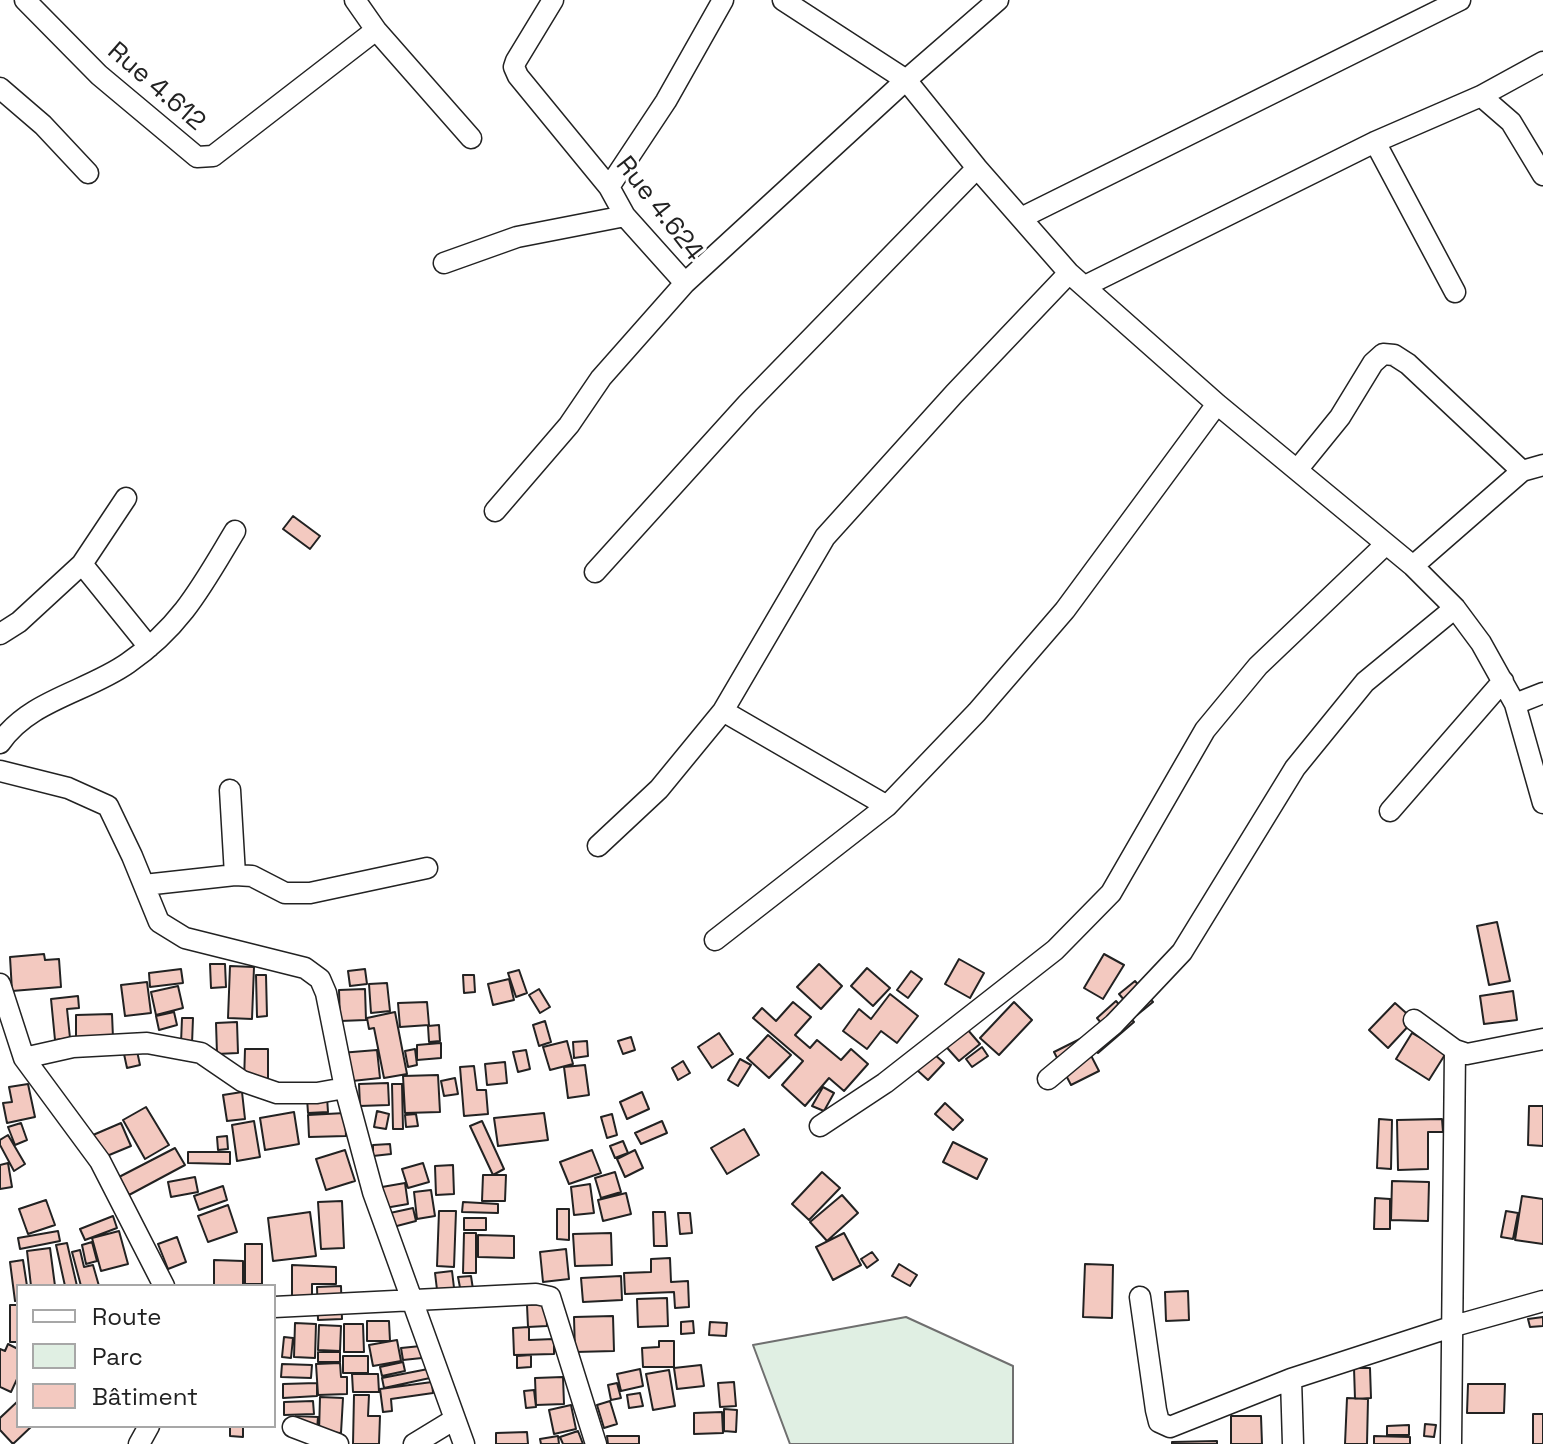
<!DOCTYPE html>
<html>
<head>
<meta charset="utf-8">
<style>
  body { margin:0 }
  #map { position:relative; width:1543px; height:1444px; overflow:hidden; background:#fff; font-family:"Space Grotesk",sans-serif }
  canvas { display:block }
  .legend { position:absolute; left:16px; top:1284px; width:260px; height:144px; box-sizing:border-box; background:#fff; border:2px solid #a7a7a7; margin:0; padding:10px 14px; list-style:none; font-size:24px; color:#222 }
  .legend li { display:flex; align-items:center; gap:16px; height:40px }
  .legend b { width:40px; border:2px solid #a7a7a7 }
</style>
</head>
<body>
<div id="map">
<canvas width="1543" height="1444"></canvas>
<ul class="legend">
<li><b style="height:10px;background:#fff"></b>Route</li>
<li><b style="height:22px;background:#e0efe3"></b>Parc</li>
<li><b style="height:22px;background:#f3c9c0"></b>Bâtiment</li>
</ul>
</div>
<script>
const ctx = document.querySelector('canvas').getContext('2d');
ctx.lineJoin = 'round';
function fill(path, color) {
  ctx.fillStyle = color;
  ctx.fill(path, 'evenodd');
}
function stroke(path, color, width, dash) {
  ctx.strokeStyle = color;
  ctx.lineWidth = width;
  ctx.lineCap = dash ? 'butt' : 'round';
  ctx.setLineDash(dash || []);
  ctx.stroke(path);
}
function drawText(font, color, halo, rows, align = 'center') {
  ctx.font = font + ' "Space Grotesk",sans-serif';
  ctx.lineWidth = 6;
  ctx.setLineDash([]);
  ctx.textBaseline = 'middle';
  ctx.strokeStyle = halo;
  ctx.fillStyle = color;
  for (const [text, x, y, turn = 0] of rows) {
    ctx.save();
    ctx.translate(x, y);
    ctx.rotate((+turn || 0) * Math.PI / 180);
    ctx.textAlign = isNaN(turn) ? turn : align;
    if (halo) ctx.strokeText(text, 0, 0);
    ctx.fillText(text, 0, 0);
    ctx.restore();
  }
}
const green = new Path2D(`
  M906,1317l107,49v78h-223l-37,-99z`);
fill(green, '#e0efe3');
stroke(green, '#6f6f6f', 2);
const building = new Path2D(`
  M293,516l27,20 -10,13 -27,-20z
  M1497,922l13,59 -21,4 -12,-59z
  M44,954l1,6 14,-1 2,28 -49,4 -2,-34z
  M1104,954l20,11 -21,34 -19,-11z
  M959,959l25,14 -14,25 -25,-14z
  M210,964h15l1,23 -15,1z
  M819,964l23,22 -21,23 -24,-22z
  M230,966l24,1 -2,52 -24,-1z
  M867,968l23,20 -17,18 -22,-20z
  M181,969l2,14 -33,4 -1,-14z
  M365,969l2,15 -17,2 -2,-15z
  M519,970l8,23 -11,4 -8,-24z
  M911,971l11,8 -14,19 -11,-8z
  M256,975h10l1,41 -10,1z
  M463,975h11l1,17 -11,1z
  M509,979l5,21 -21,5 -5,-21z
  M1135,981l18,21 -16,13 -18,-21z
  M147,982l4,31 -26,3 -4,-31z
  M387,983l3,28 -19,2 -2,-29z
  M178,986l5,22 -27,7 -5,-23z
  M365,989l1,31 -26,1 -1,-31z
  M539,989l11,18 -10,6 -11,-18z
  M1513,991l4,29 -33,4 -4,-28z
  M890,994l28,22 -21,27 -16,-12 -14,18 -24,-18 16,-22 12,10z
  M78,996l1,12 -12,1 3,29 -15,2 -4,-41z
  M1116,1001l18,21 -36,31 -9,-10 17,-14 -9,-11z
  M427,1002l2,23 -29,2 -2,-24z
  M793,1002l18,15 -16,18 15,13 7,-8 24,20 10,-11 17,15 -24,27 -15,-13 -24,28 -23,-21 21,-24 -50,-43 9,-10 14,13z
  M1014,1002l18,18 -33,35 -19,-17z
  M1395,1003l19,17 -26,28 -19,-18z
  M174,1012l3,13 -18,5 -3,-14z
  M395,1012l12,62 -23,4 -10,-50 -5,1 -2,-11z
  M112,1014l1,24 -37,1v-24z
  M182,1018h11l-1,26 -11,-1z
  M545,1021l6,21 -12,4 -6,-21z
  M237,1022l1,31 -21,1 -1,-31z
  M961,1022l19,22 -21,17 -19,-21z
  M439,1025l1,16 -11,1 -1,-16z
  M719,1033l14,21 -21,14 -14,-21z
  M1412,1033l34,20 -17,27 -33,-21z
  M768,1035l23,20 -22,23 -22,-20z
  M631,1037l4,13 -12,4 -5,-13z
  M1082,1038l17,33 -28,14 -17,-33z
  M567,1041l6,23 -23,6 -7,-23z
  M587,1041l1,15 -14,2 -1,-16z
  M441,1043v15l-24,2v-15z
  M923,1044l21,19 -16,17 -21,-19z
  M982,1047l6,9 -16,11 -6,-8z
  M245,1049h23v34l-24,-1z
  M415,1049l2,16 -9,2 -3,-16z
  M377,1050l3,28 -37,4 -3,-29z
  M526,1050l4,19 -12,3 -5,-20z
  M137,1051l3,14 -13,3 -3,-14z
  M740,1059l11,6 -13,21 -10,-6z
  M683,1061l7,12 -12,7 -6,-12z
  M505,1062l2,21 -20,2 -2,-21z
  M585,1065l4,30 -21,3 -4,-31z
  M474,1066l3,24h9l2,24 -24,2 -4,-49z
  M438,1075l2,37 -35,1 -2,-37z
  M455,1078l3,16 -14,2 -3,-15z
  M388,1083l1,22 -29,1 -1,-22z
  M28,1084l7,33 -28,6 -4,-20 9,-1 -3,-15z
  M392,1084h10l1,45h-10z
  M823,1087l11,6 -10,18 -12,-5z
  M242,1092l3,27 -18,2 -4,-26z
  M642,1092l7,17 -22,10 -7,-17z
  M327,1097l1,15 -20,1 -1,-15z
  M945,1103l18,17 -10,10 -18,-16z
  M1529,1106h14v40l-15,-1z
  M146,1107l23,38 -24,14 -22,-39z
  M377,1111l12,3 -3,15 -12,-2z
  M294,1112l5,32 -34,6 -5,-32z
  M345,1113l1,23 -37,1 -1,-22z
  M544,1113l4,27 -50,6 -4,-28z
  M416,1114l2,12 -12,1 -1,-12z
  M612,1114l5,21 -10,3 -6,-21z
  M1379,1119l13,1 -1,49 -14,-1z
  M1442,1119l1,13h-15v37l-30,1 -1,-50z
  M254,1121l6,36 -23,4 -5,-36z
  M482,1121l22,48 -11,6 -23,-49z
  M662,1121l5,12 -26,11 -6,-11z
  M21,1123l6,17 -12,5 -7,-18z
  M121,1123l10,23 -29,12 -9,-23z
  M744,1129l15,26 -32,19 -16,-26z
  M8,1135l17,29 -11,7 -14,-26v-5z
  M227,1136l1,13 -10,1 -1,-13z
  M623,1141l5,12 -13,5 -5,-12z
  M953,1142l34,17 -10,20 -34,-17z
  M390,1144l1,10 -18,2v-11z
  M175,1148l10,17 -56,30 -10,-18z
  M345,1150l10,31 -29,9 -10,-31z
  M592,1150l9,23 -32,11 -9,-22z
  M635,1150l8,18 -18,9 -8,-18z
  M188,1152h42v12l-42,-1z
  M8,1163l4,24 -12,2v-24z
  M423,1163l6,19 -21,6 -6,-19z
  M453,1165l1,29 -18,1 -1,-29z
  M615,1172l6,20 -20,6 -6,-20z
  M822,1172l18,16 -31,32 -17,-16z
  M483,1175h23l-1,26h-23z
  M195,1177l3,15 -27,5 -3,-15z
  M1392,1181l37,1 -1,39 -37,-1z
  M405,1183l3,21 -23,4 -3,-21z
  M590,1184l4,29 -20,2 -3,-28z
  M223,1186l4,14 -28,10 -5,-14z
  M431,1190l4,26 -18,3 -3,-27z
  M626,1193l5,21 -28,7 -5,-21z
  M842,1195l16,18 -31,28 -17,-19z
  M1522,1196l21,3v45l-28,-4z
  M1375,1198l15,1v30h-16z
  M46,1200l9,25 -27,9 -9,-25z
  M342,1201l2,47 -23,1 -3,-47z
  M463,1202l35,2v9l-36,-1z
  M228,1205l9,27 -29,10 -10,-26z
  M413,1208l3,13 -23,6 -3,-14z
  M557,1209h12v31l-12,-1z
  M439,1211h17l-2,56 -17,-1z
  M1506,1211l12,2 -5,26 -12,-2z
  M310,1212l6,44 -43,5 -5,-43z
  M653,1212h12l2,34h-13z
  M678,1213h12l2,20 -12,1z
  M113,1216l4,12 -32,12 -5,-11z
  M464,1218h22v12h-22z
  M58,1231l2,10 -40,8 -2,-11z
  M119,1231l9,33 -27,7 -9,-33z
  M464,1233h12v40h-13z
  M611,1233l1,32 -37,1 -2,-32z
  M844,1233l17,32 -28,15 -17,-33z
  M478,1235l36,1v22l-36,-1z
  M177,1237l9,25 -18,7 -10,-25z
  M92,1242l5,19 -11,3 -4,-19z
  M67,1243l10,43h-12l-9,-41z
  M245,1244h17v40h-17z
  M50,1248l5,38h-24l-4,-35z
  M566,1249l3,30 -26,3 -3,-30z
  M80,1250l4,17 9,-2 6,21h-18l-9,-34z
  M872,1252l6,8 -11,8 -6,-9z
  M670,1258l1,24 17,-1 1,26 -14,1 -1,-16 -49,2 -1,-21 27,-1v-13z
  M23,1260l4,26h-9v15h-3l-5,-39z
  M214,1260l29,1v25h-29z
  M899,1264l18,11 -7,11 -18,-10z
  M1085,1264l28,1 -1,53 -29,-1z
  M292,1265l44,2v17h-24v22h-20z
  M452,1271l3,25 -17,2 -3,-25z
  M471,1276l3,20 -12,2 -4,-21z
  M621,1276l1,24 -39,2 -2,-24z
  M341,1286l1,33 -24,1 -1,-33z
  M1188,1291l1,29 -23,1 -1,-29z
  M667,1298l1,28 -30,1 -1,-28z
  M546,1304l1,22 -19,1 -1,-22z
  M10,1305h8v37h-8z
  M613,1316l1,35 -39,1 -1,-35z
  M1543,1317v9l-13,1 -2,-8z
  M367,1321h22l1,20h-23z
  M693,1321l1,12 -13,1v-12z
  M710,1322l17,1 -1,13 -17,-1z
  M295,1323l21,1 -1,34 -21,-1z
  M344,1324h19l1,28h-20z
  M319,1325l22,1 -1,25 -22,-1z
  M529,1327v13l25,-1v15l-40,1 -1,-27z
  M284,1337l9,1 -2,20 -9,-1z
  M397,1340l4,21 -28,5 -4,-21z
  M659,1341h15v26h-31l-1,-19 17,-1z
  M8,1344l10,5v28l-7,15 -11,-5v-38l5,2z
  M421,1346l1,12 -19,2 -2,-12z
  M318,1352h22v10h-22z
  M531,1355v12l-14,1v-12z
  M343,1356h25v17h-25z
  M403,1362l2,9 -23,5 -2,-9z
  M340,1363l1,14h6v17l-29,1 -2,-31z
  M282,1364l30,1 -1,13 -30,-1z
  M701,1365l3,21 -27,3 -3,-21z
  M1354,1368h16l1,30 -16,1z
  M428,1369l2,9 -46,10 -2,-10z
  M640,1369l3,17 -22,5 -4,-17z
  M669,1370l6,36 -22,4 -7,-36z
  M352,1374h26l1,18h-26z
  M563,1377l1,27 -28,1 -1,-27z
  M432,1382l1,11 -42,6 1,12 -9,1 -3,-23z
  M734,1382l2,24 -16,1 -2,-24z
  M317,1383v13l-34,2v-14z
  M617,1383l4,15 -10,2 -3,-15z
  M1468,1384h37l-1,29h-37z
  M534,1390l2,17 -10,1 -2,-17z
  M640,1393l3,13 -14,2 -2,-13z
  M354,1395h15l-1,21h12l-1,28h-26z
  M320,1397l23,1 -2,35 -22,-1z
  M1347,1398l21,1 -1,45h-22z
  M18,1401v25h14l-19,18 -13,-14v-12z
  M313,1401l1,13 -30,1v-13z
  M610,1401l7,23 -13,4 -7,-23z
  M571,1405l5,24 -22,5 -5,-24z
  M724,1409l13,1 -1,22 -12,-1z
  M722,1412l1,21 -29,1v-21z
  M1533,1414h10v30h-10z
  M296,1416l22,1 -1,13 -22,-1z
  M1231,1416h30l1,28h-31z
  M1425,1424l11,1 -2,12 -10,-1z
  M1409,1425v10h-22v-9z
  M230,1426h13v11l-13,-1z
  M578,1431l5,13h-20l-3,-7z
  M527,1432l1,12h-32v-11z
  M558,1436l1,8h-18l-1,-5z
  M607,1436h32v8h-31z
  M1374,1436l36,1v7h-36z
  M1217,1441v3h-45v-2z`);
fill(building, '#f3c9c0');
stroke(building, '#222', 2);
const minor = new Path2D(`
  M25,0l74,75 98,82 16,-1 163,-126
  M355,0l21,30 95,108
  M553,0l-37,61 -2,6 4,9 91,111 16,29 60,67 221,-203 92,-80
  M783,0l123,80 71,88 92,105 148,131 196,162 42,42 26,35 34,61 28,99
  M0,88l43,37 45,48
  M1481,96l30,26 32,53
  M1375,142l80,150
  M609,187l57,-86 57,-101
  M1021,218l439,-218
  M444,263l73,-26 108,-21
  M1085,286l290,-144 106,-46 62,-34
  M1297,470l43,-53 33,-54 10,-9 11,1 14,9 114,107
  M495,511l74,-86 32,-47 84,-95
  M82,564l67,83
  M1413,566l109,-95 21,-6
  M595,572l153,-169 229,-235
  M0,634l19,-12 63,-58 44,-66
  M1515,704l28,-11
  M723,711l164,95
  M0,743c29,-43 87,-51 128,-80 54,-37 75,-79 107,-132
  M0,771l68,17 40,18 24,50 27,66 26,16 120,30 15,11 6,14 19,95 28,104 91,252
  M230,790l5,85
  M1390,811l113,-130
  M598,846l61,-57 64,-78 102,-174 129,-143 115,-121
  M144,885l91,-10 17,1 33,17h25l117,-25
  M715,940l172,-134 90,-94 88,-102 152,-206
  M0,984l24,74 76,103 64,125
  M1414,1020l41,30 12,4 76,-15
  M24,1058l49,-11 74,-4 54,10 41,28 35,12h40l28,-5
  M1048,1079l66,-55 68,-72 113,-184 70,-86 90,-74
  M820,1126l65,-43 170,-133 56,-57 94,-163 53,-64 127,-121
  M1140,1297l16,113 3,12 11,5 121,-48 163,-53 89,-25
  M274,1307l262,-13 14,3 46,147
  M1291,1379l2,65
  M293,1427l45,17
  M139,1444l10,-18
  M414,1444l41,-25
  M1451,1444l4,-394`);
stroke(minor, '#222', 23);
stroke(minor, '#fff', 20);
drawText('26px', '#222', '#fff', [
  ["Rue 4.612",156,87,41],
  ["Rue 4.624",659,209,52]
]);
</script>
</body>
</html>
